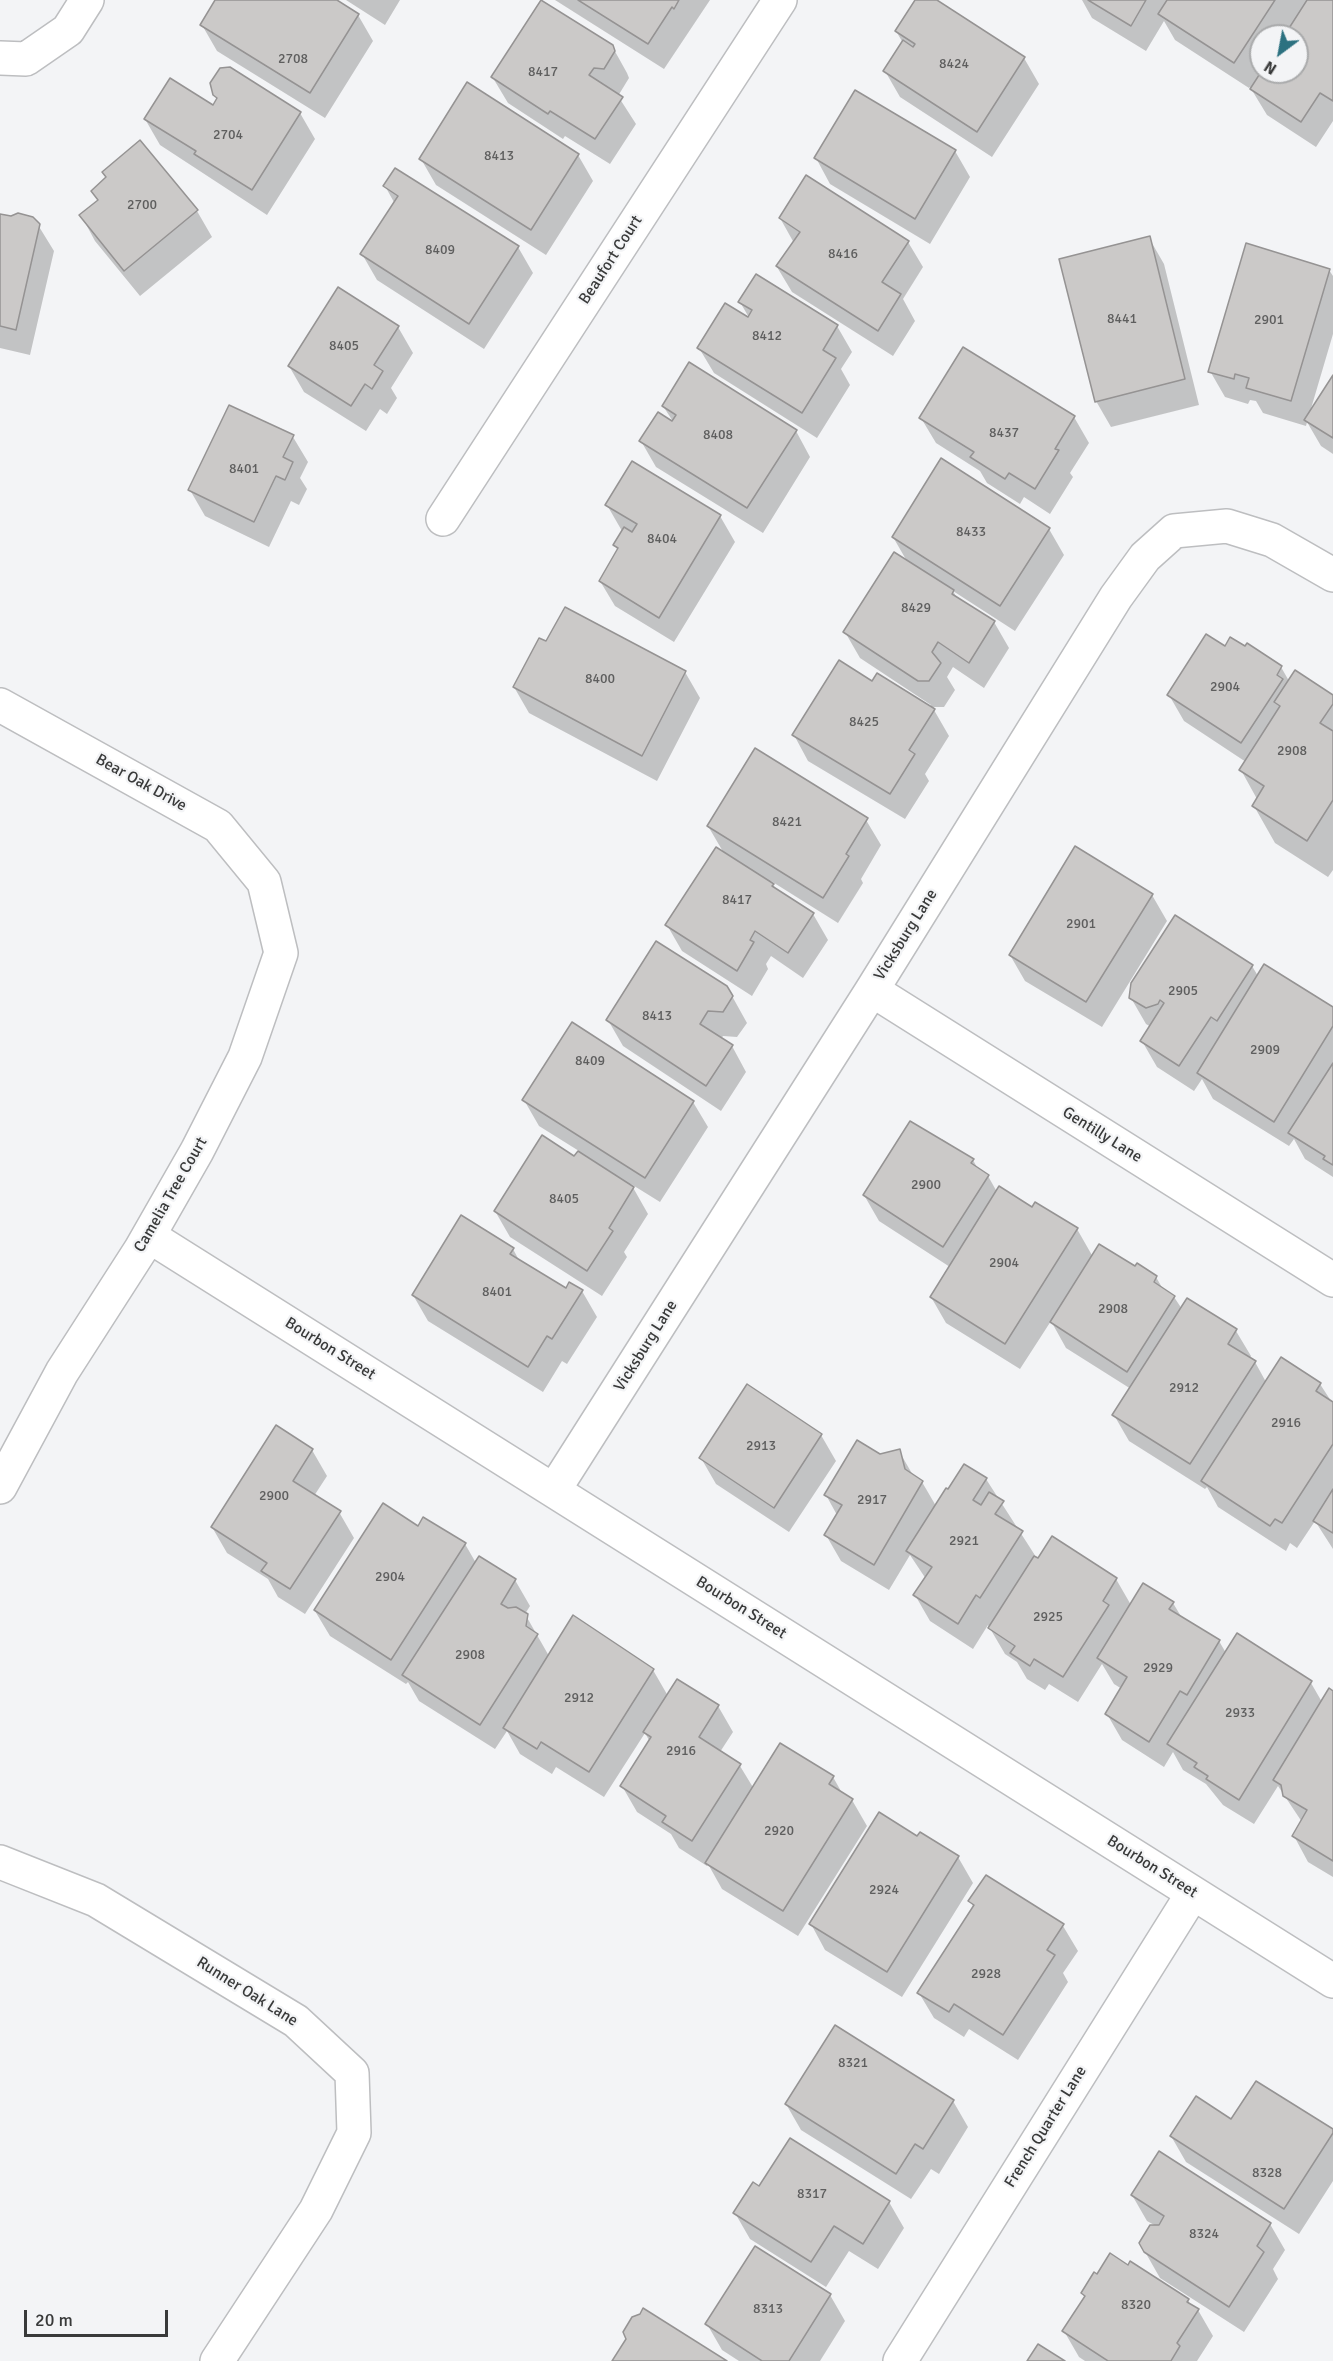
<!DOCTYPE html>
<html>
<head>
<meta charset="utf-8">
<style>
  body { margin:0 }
  #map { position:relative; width:1333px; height:2361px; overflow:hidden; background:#f3f4f6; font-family:Signika,sans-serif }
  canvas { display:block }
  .north { position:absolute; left:1249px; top:24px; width:60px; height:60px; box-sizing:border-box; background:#f3f4f6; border:2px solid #a9aaab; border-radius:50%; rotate:212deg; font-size:16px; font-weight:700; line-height:24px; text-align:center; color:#393a3a }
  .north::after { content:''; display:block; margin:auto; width:21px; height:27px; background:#2c7180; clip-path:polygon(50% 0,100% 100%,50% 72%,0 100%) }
  .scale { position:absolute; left:24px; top:2310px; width:144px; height:27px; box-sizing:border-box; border:3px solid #393a3a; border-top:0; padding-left:8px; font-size:18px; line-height:21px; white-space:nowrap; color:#393a3a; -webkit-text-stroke:4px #f3f4f6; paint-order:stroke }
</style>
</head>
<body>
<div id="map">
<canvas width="1333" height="2361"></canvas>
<div class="north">N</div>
<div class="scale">20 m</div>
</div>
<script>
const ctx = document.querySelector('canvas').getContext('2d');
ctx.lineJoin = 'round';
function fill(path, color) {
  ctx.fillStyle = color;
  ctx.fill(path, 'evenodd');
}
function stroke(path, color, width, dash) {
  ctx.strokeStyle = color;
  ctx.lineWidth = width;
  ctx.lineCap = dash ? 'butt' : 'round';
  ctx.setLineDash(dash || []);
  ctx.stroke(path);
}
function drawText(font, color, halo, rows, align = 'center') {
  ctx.font = font + ' Signika,sans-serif';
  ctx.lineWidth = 4.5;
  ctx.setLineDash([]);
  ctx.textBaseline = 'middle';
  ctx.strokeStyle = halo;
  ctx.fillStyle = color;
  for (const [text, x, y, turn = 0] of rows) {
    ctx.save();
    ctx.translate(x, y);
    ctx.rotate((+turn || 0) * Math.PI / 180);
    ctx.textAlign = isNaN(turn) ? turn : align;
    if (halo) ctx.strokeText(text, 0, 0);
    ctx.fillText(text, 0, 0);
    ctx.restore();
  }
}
fill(new Path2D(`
  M217,0h117l24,15 15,26 -48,77 -108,-67 -15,-26z
  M346,0h54l-15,25z
  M555,0h155l-46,69z
  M917,0h16l91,58 15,26 -47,73 -92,-60 -15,-26 18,-28 -7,-12z
  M1082,0h251v121l-17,26 -49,-32 -17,-28 -1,1 -74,-48 -11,-19 -18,30 -54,-33zM1261,36h36v36h-36z
  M542,1l70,45 15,27 2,5 -11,18 18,28 -26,40 -45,-28 -2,3 -55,-36 -15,-25z
  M214,94l86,19 15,26 -48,76 -107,-70 -15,-26 69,-12 4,-7z
  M140,142l57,69 15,26 -72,59 -45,-55 -14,-26 18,-14 -6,-10z
  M955,151l15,26 -40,67 -100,-60 -14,-26z
  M578,155l15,26 -47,74 -110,-70 -15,-26z
  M385,186l133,61 15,26 -49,76 -107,-69 -15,-26 33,-50z
  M0,215l38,10 16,26 -24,104 -30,-7z
  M780,218l128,24 15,25 -20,32 12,22 -22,35 -101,-64 -15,-25 17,-24z
  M1149,238l15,26 35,141 -88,22 -15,-26z
  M1329,270l4,6v58l-23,78 23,-34v76l-12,-8 -14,-24 -1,4 -43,-13 -7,-12 -6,-1 -2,4 -23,-7 -15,-26z
  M740,302l97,24 15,26 -11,17 9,16 -33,53 -103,-65 -15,-25 52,-27z
  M398,327l15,26 -22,35 6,10 -10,16 -7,-5 -14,22 -62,-39 -15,-26z
  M663,406l133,25 14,26 -47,76 -107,-66 -15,-26 33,-18z
  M1074,417l15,26 -19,30 3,4 -23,37 -26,-17 -4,7 -33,-21 -7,-12 -44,-28 -15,-25z
  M293,437l15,25 -8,16 7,11 -8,16 -8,-4 -22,46 -64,-31 -15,-26z
  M607,505l113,11 15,26 -61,100 -59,-36 -15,-25 18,-30 -3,-6 7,-14z
  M1049,529l15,26 -49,76 -62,-40 5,9 36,22 15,26 -25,40 -31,-21 -6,10 8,13 -11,17h-14l1,-2 -71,-47 -15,-26 63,-69 -15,-26z
  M565,609l120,63 15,26 -43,83 -128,-68 -15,-26 33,-44z
  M1225,648l56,19 8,14 44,16v173l-5,7 -53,-34 -21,-37 3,-7 -16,-29 5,-8 -62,-41 -15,-26z
  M873,683l61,27 15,26 -24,38 4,7 -24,38 -97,-58 -14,-26z
  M866,820l15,25 -20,34 2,4 -25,40 -67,-42 6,10 36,23 15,26 -25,38 -32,-22 -5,8 2,5 -16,27 -70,-45 -15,-26 58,-70 -17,-29z
  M1152,895l15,26 -65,106 -77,-46 -15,-26z
  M1252,966l6,10 75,33v168l-28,-18 -11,-20 -5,7 -76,-47 -11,-20 -8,12 -37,-24 -15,-26 9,-14 -5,-3 -15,-26z
  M732,996l15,27 -10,14 -14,-1 -2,3 11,7 14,26 -25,39 -98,-65 -15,-26z
  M524,1100l169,2 15,25 -48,75 -29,-18 17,30 -24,38 3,5 -25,39 -92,-59 -15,-26 80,-53 4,-7 -40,-25z
  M942,1139l31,21 5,9 10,7 9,16 80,37 16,28 43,11 20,9 8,14 10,6 8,12 54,22 15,25 -2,3 6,3 11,20 54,2 13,20v145l-18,-28 -18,27 -7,-5 -4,8 -68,-44 -11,-20 -2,2 -76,-48 -15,-26 17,-26 -65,-41 -15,-27 -31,48 -74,-46 -15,-26 19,-30 -71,-46 -15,-26z
  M513,1249l7,13 46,28 16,1 15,26 -30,47 -5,-3 -19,31 -115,-71 -15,-26z
  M821,1435l15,26 -47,71 -73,-48 -15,-26z
  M312,1450l15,26 -13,20 25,16 15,26 -49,76 -27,-17 -10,-18 -41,-26 -15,-26z
  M899,1451l15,26 8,5 14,24 50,-27 52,81 78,19 15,26 42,-2 9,15 37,23 7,12 11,-17 74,47 11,19 11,-10v185l-25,-15 -14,-26 8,-14 -24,-36 -24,38 -31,-19 -17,-21 -23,-14 -10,-18 -9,15 -42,-27 -15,-26 15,-25 -8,-5 -12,-20 -24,38 -29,-18 -4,6 -18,-11 -10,-17 -12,-8 -17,-29 -15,24 -43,-28 -15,-26 11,-16 -16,-24 -21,35 -48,-29 -15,-26 11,-20 -11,-20 53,-40z
  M418,1528l47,16 11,19 39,17 15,26 -5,8 24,42 104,14 15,26 50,10 15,26 -13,20 20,14 14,23 79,-12 9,16 10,7 15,26 -69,110 -76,-47 -14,-25 -1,2 -28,-18 -8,-14 -34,-22 -15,-26 28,-44 -5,-9 -41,64 -48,-30 -4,7 -32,-20 -13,-23 -12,18 -76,-48 -11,-19 -2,2 -76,-48 -15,-25z
  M920,1834l38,23 15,26 -71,114 -77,-47 -14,-26z
  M970,1901l93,25 15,25 -15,22 5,9 -50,78 -49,-31 -5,8 -30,-19 -15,-25 55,-85z
  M953,2101l15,26 -29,47 -8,-5 -20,30 -110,-69 -15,-26z
  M1232,2121l101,10v50l-34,53 -113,-72 -15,-26z
  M759,2188l130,14 15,26 -26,41 -29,-18 -23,36 -76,-48 -15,-26z
  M1132,2195l138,29 15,26 -12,19 5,10 -34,53 -84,-54 -20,-35 16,-17 -9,-5z
  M1082,2293l106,7 3,6 7,4 15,26 -16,25h-112l-6,-4 -15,-26 21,-33z
  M830,2295l15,26 -25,40h-81l-17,-11 -15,-26z`), '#0003');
const building = new Path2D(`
  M215,0h122l22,14 -49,79 -110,-68z
  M541,0l72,45 2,6 -11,18 -10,-1 -5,7 34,22 -28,42 -45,-28 -2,3 -57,-37z
  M578,0h101l-5,9 -2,-2 -24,37z
  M915,0h22l88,57 -48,75 -94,-61 20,-31 10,7 2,-3 -20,-13z
  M1088,0h58l-15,26z
  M1167,0h108l-41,63 -76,-49z
  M1307,0h26v101l-13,-8 -19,29 -51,-33 11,-17h36v-36h-13z
  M230,67l71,45 -49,78 -58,-36 2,-3 -52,-32 26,-41 43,27 4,-7 -4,-3 -3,-12 10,-15z
  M467,82l112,72 -48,76 -112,-71z
  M855,90l101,60 -41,69 -101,-61z
  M140,140l58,70 -74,61 -45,-56 19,-15 -7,-9 15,-14 -4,-5z
  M395,168l124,78 -50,78 -109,-70 38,-58 -15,-10z
  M806,175l103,66 -27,41 19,12 -23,37 -102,-65 24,-34 -21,-14z
  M18,213l15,4 7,7 -24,106 -16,-4v-112l11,2z
  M1150,236l35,143 -90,23 -36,-143z
  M1246,243l84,26 -39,132 -45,-13 3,-10 -14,-4 -1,5 -26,-7z
  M756,274l82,51 -15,25 13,8 -34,55 -105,-65 28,-45 23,14 4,-7 -14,-8z
  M338,287l61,39 -25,39 9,6 -11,18 -7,-5 -14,22 -63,-40z
  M963,347l112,69 -20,33 4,1 -24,39 -26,-16 -4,6 -35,-22 4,-5 -55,-34z
  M689,362l108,68 -50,78 -108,-67 19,-29 14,9 4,-6 -14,-9z
  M1333,375v63l-29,-18z
  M229,405l65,30 -11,22 10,5 -8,18 -9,-4 -22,46 -66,-32z
  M941,458l109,70 -50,78 -108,-69z
  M632,461l89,54 -62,103 -60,-37 19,-33 -5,-3 11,-18 8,5 5,-8 -32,-19z
  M894,552l60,38 -2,4 43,27 -26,42 -31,-21 -6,10 9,11 -12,18h-11l-75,-49z
  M565,607l121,64 -44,85 -129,-69 26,-49 7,3z
  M1206,634l19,12 5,-9 15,9 2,-3 35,23 -5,9 6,4 -42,64 -74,-48z
  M839,660l33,21 5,-8 58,36 -26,41 6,4 -25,40 -98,-59z
  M1295,670l38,25v9l-13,19 13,8v69l-26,41 -55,-35 12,-20 -25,-16 41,-64 -6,-4z
  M755,748l113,70 -22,36 3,2 -26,42 -116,-72z
  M1075,846l78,48 -67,108 -77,-47z
  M716,847l58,37 -2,2 42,27 -26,40 -33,-22 -5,9 4,2 -17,29 -72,-46z
  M1175,915l78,50 -36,56 -6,-4 -32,49 -39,-25 24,-38 -4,-3 -2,4 -12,4 -17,-10 2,-15z
  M656,941l71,45 6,10 -10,16 -15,-1 -8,13 33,21 -27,41 -100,-66z
  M1264,964l69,43v19l-59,96 -77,-49z
  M572,1022l122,79 -49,77 -123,-78z
  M1333,1063v102l-10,-6 2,-3 -37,-23z
  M910,1121l64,38 -3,4 18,12 -46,72 -80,-52z
  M542,1135l32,21 4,-5 56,36 -25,41 4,3 -26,40 -93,-60z
  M999,1186l33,21 3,-5 43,26 -73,116 -75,-47z
  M461,1215l53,33 -4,6 56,34 3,-6 14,8 -31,49 -5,-3 -19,31 -116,-72z
  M1099,1244l36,22 2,-3 20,13 -3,6 21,14 -48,76 -77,-50z
  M1187,1298l50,31 -9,15 28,17 -66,103 -78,-49z
  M1281,1357l40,26 -5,8 17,11v42l-51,79 -7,-4 -5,7 -69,-45z
  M747,1384l75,50 -48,74 -75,-50z
  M276,1425l37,24 -20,32 48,30 -51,78 -29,-18 6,-8 -56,-36z
  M857,1440l23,14 20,-5 5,20 18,12 -49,84 -50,-30 18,-30 -18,-10z
  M964,1464l23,14 -14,22 8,5 8,-13 15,9 -9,13 28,17 -43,67 -4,-3 -18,29 -45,-29 19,-28 -26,-16 40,-63 2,1z
  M1333,1489v44l-20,-12z
  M383,1503l35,23 5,-9 43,26 -75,117 -77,-50z
  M1052,1536l65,42 -14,23 6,4 -46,72 -29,-18 -4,7 -20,-13 5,-7 -27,-18 46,-72 4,2z
  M479,1556l37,23 -15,25 7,4 8,-1 12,7 -2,12 12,8 -58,91 -78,-50z
  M1143,1583l31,19 -5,7 51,31 -33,55 -7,-4 -31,51 -44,-28 22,-37 -30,-19z
  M573,1615l81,54 -65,103 -48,-30 -4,7 -34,-21z
  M1237,1633l75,48 -73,119 -33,-21 2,-3 -14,-9 3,-4 -30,-19z
  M677,1679l42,26 -20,32 42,27 -49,77 -30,-19 4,-6 -46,-30 31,-49 -8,-5z
  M1329,1688l4,3v170l-41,-25 15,-26 -24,-14 -2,-11 -8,-5z
  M780,1743l54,33 -5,8 24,15 -70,112 -78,-48z
  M879,1812l38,24 3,-4 39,24 -72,116 -78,-48z
  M986,1875l78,49 -17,26 8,5 -52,80 -49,-31 -5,8 -32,-19 57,-88 -6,-4z
  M835,2025l119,75 -31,49 -8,-5 -19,30 -111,-70z
  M1256,2081l77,48v4l-49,76 -114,-73 26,-40 35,23z
  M790,2138l100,63 -27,43 -29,-18 -23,36 -78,-49 20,-31 6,4z
  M1159,2151l112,72 -14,23 7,6 -35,55 -85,-55 -5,-9 11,-18h9l5,-9 -33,-21z
  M755,2246l76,48 -42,67h-27l-57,-37z
  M1110,2253l18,12 2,-4 59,38 -2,3 12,7 -22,34 3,3 -9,15h-63l-46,-30 23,-35 -4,-3 13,-21 3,2z
  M643,2308l84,53h-115l14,-22 -3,-7 9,-15 8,-3z
  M1038,2344l27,17h-38z`);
fill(building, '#cbc9c8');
stroke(building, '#959393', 1.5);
const street = new Path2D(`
  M0,58l26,1 42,-29 19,-30
  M443,519l337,-519
  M0,705l218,121 46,56 17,71 -36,104 -48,94 -56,98 -79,123 -62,115
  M872,990l461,290
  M149,1236l1184,745
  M554,1490l318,-500 244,-393 29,-40 29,-26 53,-5 45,14 61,35
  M0,1862l96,38 200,121 56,52 2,60 -38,77 -99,151
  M900,2361l293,-468`);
stroke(street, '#bdbec0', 36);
stroke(street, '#fff', 33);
drawText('14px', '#5e5e5e', null, [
  ["2708",293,59],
  ["8424",954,64],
  ["8417",543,72],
  ["2704",228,135],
  ["8413",499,156],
  ["2700",142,205],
  ["8409",440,250],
  ["8416",843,254],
  ["8441",1122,319],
  ["2901",1269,320],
  ["8412",767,336],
  ["8405",344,346],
  ["8437",1004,433],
  ["8408",718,435],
  ["8401",244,469],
  ["8433",971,532],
  ["8404",662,539],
  ["8429",916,608],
  ["8400",600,679],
  ["2904",1225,687],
  ["8425",864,722],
  ["2908",1292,751],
  ["8421",787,822],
  ["8417",737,900],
  ["2901",1081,924],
  ["2905",1183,991],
  ["8413",657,1016],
  ["2909",1265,1050],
  ["8409",590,1061],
  ["2900",926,1185],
  ["8405",564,1199],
  ["2904",1004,1263],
  ["8401",497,1292],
  ["2908",1113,1309],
  ["2912",1184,1388],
  ["2916",1286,1423],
  ["2913",761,1446],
  ["2900",274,1496],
  ["2917",872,1500],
  ["2921",964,1541],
  ["2904",390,1577],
  ["2925",1048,1617],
  ["2908",470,1655],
  ["2929",1158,1668],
  ["2912",579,1698],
  ["2933",1240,1713],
  ["2916",681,1751],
  ["2920",779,1831],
  ["2924",884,1890],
  ["2928",986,1974],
  ["8321",853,2063],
  ["8328",1267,2173],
  ["8317",812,2194],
  ["8324",1204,2234],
  ["8320",1136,2305],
  ["8313",768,2309]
]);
drawText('16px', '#393a3a', '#f3f4f6', [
  ["Beaufort Court",611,260,-57],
  ["Bear Oak Drive",141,783,29],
  ["Vicksburg Lane",906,935,-58],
  ["Gentilly Lane",1102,1135,32],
  ["Camelia Tree Court",171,1195,-60],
  ["Vicksburg Lane",646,1346,-58],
  ["Bourbon Street",330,1349,32],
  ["Bourbon Street",741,1608,32],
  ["Bourbon Street",1152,1867,32],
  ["Runner Oak Lane",247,1992,32],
  ["French Quarter Lane",1046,2127,-58]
]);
</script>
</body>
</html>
